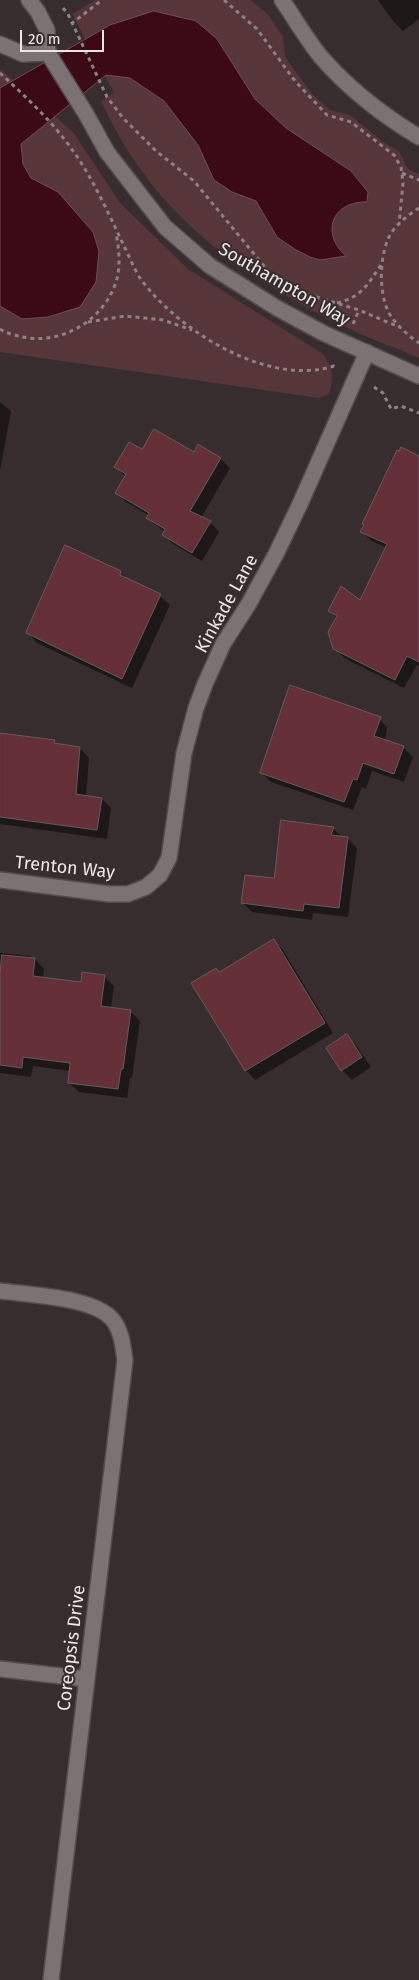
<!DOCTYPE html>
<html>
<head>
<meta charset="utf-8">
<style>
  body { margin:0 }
  #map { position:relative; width:419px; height:1980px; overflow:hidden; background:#372d2e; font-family:"Fira Sans",sans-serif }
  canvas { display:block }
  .scale { position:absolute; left:20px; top:30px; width:84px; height:22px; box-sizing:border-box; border:2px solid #ece6e7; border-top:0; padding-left:6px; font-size:15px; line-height:18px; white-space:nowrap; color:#ece6e7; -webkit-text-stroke:4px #372d2e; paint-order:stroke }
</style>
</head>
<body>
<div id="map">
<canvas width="419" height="1980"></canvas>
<div class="scale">20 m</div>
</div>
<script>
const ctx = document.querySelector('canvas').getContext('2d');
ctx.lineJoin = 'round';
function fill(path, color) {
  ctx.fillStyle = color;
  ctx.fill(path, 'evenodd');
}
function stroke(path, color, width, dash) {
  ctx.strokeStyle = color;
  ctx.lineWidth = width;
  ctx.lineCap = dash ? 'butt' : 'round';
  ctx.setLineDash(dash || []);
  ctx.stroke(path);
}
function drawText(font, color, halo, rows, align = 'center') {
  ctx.font = font + ' "Fira Sans",sans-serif';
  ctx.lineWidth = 4;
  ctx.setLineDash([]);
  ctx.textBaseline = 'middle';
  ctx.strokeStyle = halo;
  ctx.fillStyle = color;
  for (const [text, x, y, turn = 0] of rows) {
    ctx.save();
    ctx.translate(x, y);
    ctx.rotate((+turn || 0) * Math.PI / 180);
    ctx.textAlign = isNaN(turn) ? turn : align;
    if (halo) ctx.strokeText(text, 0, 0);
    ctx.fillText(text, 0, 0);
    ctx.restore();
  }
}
fill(new Path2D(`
  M96,0h154l18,14 15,23 2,20 27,37 18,16 20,5 33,27 16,9 9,18 11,5v184c-30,-13 -62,-24 -90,-39 -103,-54 -178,-110 -228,-218l13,-8 -42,-79z
  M0,69l73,63 48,72 67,65 135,85c10,14 11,24 6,40l-10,4 -319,-46z`), '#57363a');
const water = new Path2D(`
  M154,11l42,10 21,18 38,60 31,29 65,43 17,21 -1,10c-35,-1 -47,31 -21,54l-26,4 -10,-3 -14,-7 -19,-13 -21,-36 -24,-9 -18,-12 -16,-35 -34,-44 -34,-23 -24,-3 -85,69 2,20 8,14 27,14 35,40 6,19 -3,31 -16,25 -32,10 -26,2 -22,-13v-218l110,-63z`);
fill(water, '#3c0a15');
stroke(water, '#714c54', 1);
fill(new Path2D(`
  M378,0h41v19l-16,12 -10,-10z
  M0,402l11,9 -11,60z
  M142,451l52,3 27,5 9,9 -29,50 9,4 9,10 -17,29 -29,-17 -10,-9 2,-3 -18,-14 1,-3 -22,-13 -9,-10 8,-16 -10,-9z
  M419,457v209l-2,-1 -13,23 -60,-30 -9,-10 2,-30 -8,-7 31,-9 27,-54 -15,-7 -10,-9z
  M120,572l8,8 32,16 10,9 -38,83 -95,-45 -9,-10z
  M377,717l10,10 -2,14 18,6 10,10 -9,25 -32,-11 -6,18 -4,-2 -9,23 -82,-28 -10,-10z
  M0,734l54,8 4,3 22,3 9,10 -3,39 16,2 9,9 -4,31 -107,-15z
  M333,828l10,10 5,1 9,9 -9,69 -35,-4 -1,7 -60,-8 -9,-9 32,-23z
  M274,940l9,10 50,83 -78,47 -9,-10 -26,-97z
  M0,953l30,3 5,3 9,10 -1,10 39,5 22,-8 10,10 -3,23 19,2 10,10 -8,57h-2l-3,20 -48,-6 -10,-9 1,-12 -37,-5 -2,11 -31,-4z
  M347,1036l9,9 15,22 -19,13 -10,-10z`), '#0007');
const building = new Path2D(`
  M154,429l40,23 4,-8 23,14 -31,53 21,10 -19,32 -30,-18 3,-6 -19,-11 3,-5 -34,-20 11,-19 -12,-7 15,-25 13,7z
  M401,447l18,9v206l-12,-6 -12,24 -62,-31 -5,-17 9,-16 -9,-5 13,-25 19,14 27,-56 -27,-12 4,-7 -2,-1 9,-19 26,-55 2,1z
  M65,545l56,26 -1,4 41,19 -39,85 -96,-46z
  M290,685l91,32 -7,19 30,10 -10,28 -31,-11 -6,17 -4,-1 -9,23 -84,-29z
  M0,733l55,7 -1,3 26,4 -4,47 26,4 -5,32 -97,-13z
  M281,820l53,7 -3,8 17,2 -9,71 -35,-4 -1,7 -62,-8 4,-28 29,3z
  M274,939l51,84 -80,48 -54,-88 25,-15 3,4z
  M2,955l33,3 -2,18 48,6 1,-10 23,3 -4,31 30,4 -8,59h-2l-3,20 -50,-6 2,-20 -47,-6 -1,11 -22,-3v-90z
  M347,1034l15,23 -21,14 -15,-23z`);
fill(building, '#642f37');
stroke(building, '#655b5c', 1);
const minor = new Path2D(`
  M29,0l9,12 9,18 1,23 38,61 21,38 58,75 45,39 67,42 46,25 96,43
  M282,0c13,19 25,40 39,57 29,33 61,58 98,80
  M0,44l23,10 25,-1
  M0,880l109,14h19l18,-7 14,-12 9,-17 15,-105 12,-45 9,-24 18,-40 25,-39 28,-51 24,-50 67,-152
  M0,1291c29,4 100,6 115,32 7,11 8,24 10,37l-74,620
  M0,1669l87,10`);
stroke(minor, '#544c4c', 18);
stroke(new Path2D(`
  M224,0l33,29 38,52 32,34 24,7 43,33 7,12 2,16 -4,42
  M63,8l5,6 39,83 16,21 33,33 38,30 74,90 42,24 49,15 40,17
  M71,24l31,-24
  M0,73c26,24 53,49 73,78 20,27 37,66 52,97 5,10 9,21 15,30 38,53 128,109 194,88l4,2
  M402,173l17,7
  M419,208c-11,7 -24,17 -30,29 -9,19 -10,49 -3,69 5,15 20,28 33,37
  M337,303c25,-6 32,-20 45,-40
  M88,322l37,-6 38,4 29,10
  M353,324l6,-14
  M0,329c5,4 12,5 18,7 40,11 85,-14 98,-54 5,-16 3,-33 0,-49
  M374,387l9,6 8,16 10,-3 18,7`), '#8a8283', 3, [4, 4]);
stroke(minor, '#7d7273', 15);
drawText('18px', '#ece6e7', '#372d2e', [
  ["Southampton Way",284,285,30],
  ["Kinkade Lane",227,604,-61],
  ["Trenton Way",65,868,6],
  ["Coreopsis Drive",72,1648,-83]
]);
</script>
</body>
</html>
